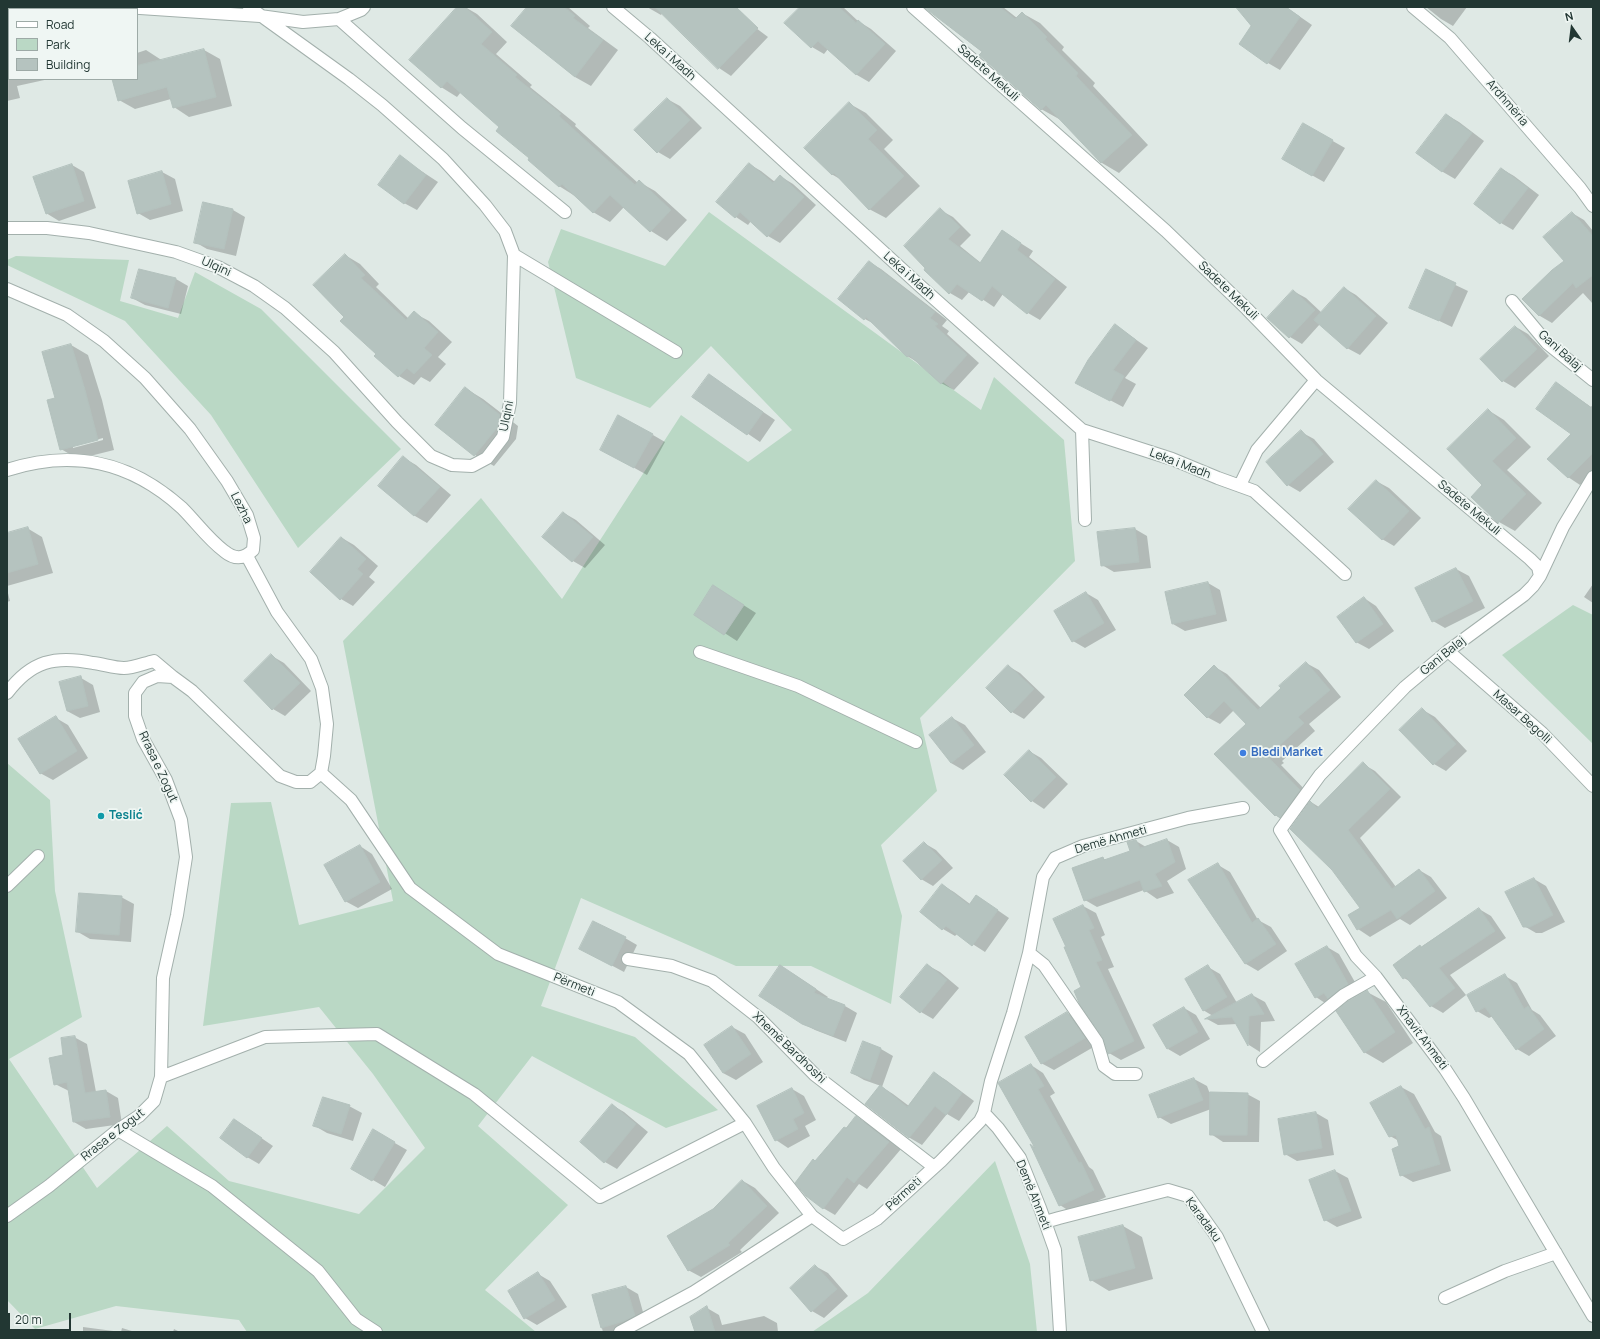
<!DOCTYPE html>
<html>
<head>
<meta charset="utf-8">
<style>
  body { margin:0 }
  #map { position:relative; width:1600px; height:1339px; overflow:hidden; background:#dfe9e5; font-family:Manrope,sans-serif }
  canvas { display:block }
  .frame { position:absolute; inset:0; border:8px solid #223733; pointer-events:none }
  .legend { position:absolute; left:8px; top:8px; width:130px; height:72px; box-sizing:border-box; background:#eff6f3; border:1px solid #9daaa6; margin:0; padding:5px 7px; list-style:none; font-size:12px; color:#223733 }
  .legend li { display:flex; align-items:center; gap:8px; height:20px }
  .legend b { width:20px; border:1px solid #9daaa6 }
  .north { position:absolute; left:1552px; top:8px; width:40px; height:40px; -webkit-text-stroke:3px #eff6f3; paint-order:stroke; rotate:346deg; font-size:11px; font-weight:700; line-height:16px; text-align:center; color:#223733 }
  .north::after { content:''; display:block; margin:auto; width:14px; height:18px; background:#223733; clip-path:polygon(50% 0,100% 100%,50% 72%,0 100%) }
  .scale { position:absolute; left:8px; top:1313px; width:63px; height:18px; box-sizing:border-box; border:2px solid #223733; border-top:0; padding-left:5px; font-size:12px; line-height:14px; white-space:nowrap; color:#223733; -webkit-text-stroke:3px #eff6f3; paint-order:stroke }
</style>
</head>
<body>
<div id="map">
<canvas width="1600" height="1339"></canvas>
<div class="frame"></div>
<ul class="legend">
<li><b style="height:5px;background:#fff"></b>Road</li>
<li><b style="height:11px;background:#bad8c5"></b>Park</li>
<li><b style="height:11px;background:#b5c3bf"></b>Building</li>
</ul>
<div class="north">N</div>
<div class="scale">20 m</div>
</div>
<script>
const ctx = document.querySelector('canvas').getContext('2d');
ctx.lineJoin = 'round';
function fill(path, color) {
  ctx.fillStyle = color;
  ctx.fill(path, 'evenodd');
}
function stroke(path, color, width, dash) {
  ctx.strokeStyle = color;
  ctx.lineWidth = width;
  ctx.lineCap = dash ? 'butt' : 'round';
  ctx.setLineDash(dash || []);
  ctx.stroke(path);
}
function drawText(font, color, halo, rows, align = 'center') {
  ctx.font = font + ' Manrope,sans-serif';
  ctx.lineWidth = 3.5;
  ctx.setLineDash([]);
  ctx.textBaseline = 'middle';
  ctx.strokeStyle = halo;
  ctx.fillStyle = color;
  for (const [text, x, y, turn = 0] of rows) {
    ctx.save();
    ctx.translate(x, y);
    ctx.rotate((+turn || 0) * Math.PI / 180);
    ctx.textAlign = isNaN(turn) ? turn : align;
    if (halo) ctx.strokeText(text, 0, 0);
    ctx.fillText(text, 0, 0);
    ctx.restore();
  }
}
fill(new Path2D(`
  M709,212l272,198 13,-33 70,63 11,121 -155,157 17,73 -56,54 21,71 -11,88 -80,-38h-75l-155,-68 -40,108 94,31 83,73 -52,18 -134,-72 -54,70 90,79 -83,85 51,42h-289l-8,-12 -123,-14 -81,23 -28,-29v-537l43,37 5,91 27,126 -73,42 88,129 70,-62 62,55 130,33 66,-66 -52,-74 -54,-67 -116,19 28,-223 40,-1 28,123 94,-24 -50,-260 138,-143 81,101 119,-184 67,47 44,-32 -81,-84 -61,62 -74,-30 -28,-116 13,-33 104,37z
  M16,256l113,4 -9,41 58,17 17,-46 66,37 140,140 -103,99 -87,-133 -86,-94 -118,-56v-5z
  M1573,605l20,10v129l-91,-89z
  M995,1161l35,103 7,68h-225l56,-39z`), '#bad8c5');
fill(new Path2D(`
  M459,7h6l12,7 30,28 -11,12 36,31 -2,2 46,37 -1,2 63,57 1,-1 16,9 32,29 -20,21 -16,-10 -27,-24 -14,15 -17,-10 -18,-16 -16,-10 -58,-60 -40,-34 -4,5 -16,-10z
  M528,7h40l22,19 -2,2 30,22 -27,36 -16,-9 -62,-52z
  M647,7h81l40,30 -37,39 -12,-8 -57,-55 -1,2z
  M801,7h42l15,14 13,8 25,22 -27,31 -12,-7 -29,-26 -4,5 -12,-7z
  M926,7h77l14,11 5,-5 18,10 24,24 -2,3 33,33 -2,3 55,59 -29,28 -17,-10 -42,-45 -1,1 -18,-10 -57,-57z
  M1237,7h49l26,18 -32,45 -12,-7 -16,-37z
  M1426,7h41l-14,19 -12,-7z
  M7,41h2v38h40l-32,7 3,12 -13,3z
  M146,50l17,11 41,-11 16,9 12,47 -43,11 -15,-10 -3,-8 -36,10 -16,-9 -6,-21h24v-26z
  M667,99l13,7 22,22 -32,31 -12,-7z
  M850,104l16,9 27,27 -9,9 36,37 -34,32 -17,-9 -29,-30 -7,-4 -27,-27z
  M1447,115l12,7 25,19 -29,38 -12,-7 -25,-19z
  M1303,124l42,24 -21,34 -41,-23z
  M400,157l38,25 -21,28 -13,-7z
  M749,164l12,7 14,11 5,-6 13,8 23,21 -36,38 -12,-7 -17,-15 -3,4 -12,-8 -18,-15z
  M72,165l12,7 12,36 -37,13 -13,-8z
  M1502,169l12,7 25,19 -26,35 -12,-7z
  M162,172l13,7 8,32 -33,9 -12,-7z
  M233,210l12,7 -9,39 -29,-7 -12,-7z
  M940,210l13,7 18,18 -11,11 21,17 33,-24 19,12 -4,6 38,30 -27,33 -12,-7 -25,-19 -9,13 -24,-16 -8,9 -12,-7 -25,-23z
  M1572,213l12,7 9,11v73l-10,-11 -31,30 -12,-7 -16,-17 41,-38z
  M345,255l15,9 19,20 -3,3 33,32 5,-6 15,8 23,21 -14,15 8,7 -16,18 -9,-5 -7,8 -15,-9 -23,-20 1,-2 -31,-37z
  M869,262l12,7 66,51 -5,6 7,5 -2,3 32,29 -25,27 -13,-7 -22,-20 -12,-7 -31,-31 -11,-6z
  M140,270l36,9 12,7 -7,28 -36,-9 -13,-7z
  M1426,271l42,20 -16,36 -42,-20z
  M1344,288l12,7 32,28 -28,32 -13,-7 -27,-24 -18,20 -12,-7 -21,-19 24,-27 13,7 16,15z
  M1115,325l33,23 -23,30 11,6 -13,23 -34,-18z
  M1516,327l12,7 21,22 -34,32 -12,-7z
  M71,345l17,10 14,45 12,50 -36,9 -17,-10 -5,-51zM103,438v2l-30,8v-2z
  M709,375l66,45 -15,22 -66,-45z
  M1556,383l35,24 2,-3v68l-13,13 -12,-8 5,-43z
  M465,388l18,11 35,27 -2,13 -22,27 -19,-11 -39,-30z
  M1488,410l16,10 27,27 -24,23 35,33 -27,28 -16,-9 -15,-37z
  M1301,432l13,7 20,23 -34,30 -12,-7z
  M653,435l12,7 -18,33 -34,-19z
  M404,458l12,7 35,30 -24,28 -12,-7 -35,-30z
  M1376,481l13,7 32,30 -27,28 -12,-7z
  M564,513l12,7 29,25 -20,23 -12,-7z
  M27,528l15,9 11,36 -46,13v-52z
  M1135,529l12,7 4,32 -37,4 -12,-7z
  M342,538l12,7 24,21 -9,11 6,5 -22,24 -12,-7z
  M1456,569l13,7 16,32 -40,20 -12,-7z
  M1208,583l12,7 7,31 -42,10 -12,-7z
  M1593,584v19l-9,-6z
  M7,589l3,12 -3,1z
  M1086,593l12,7 18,30 -31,18 -12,-7z
  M726,594l30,19 -19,28 -42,-27z
  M1364,598l12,8 18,25 -25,18 -13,-7z
  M272,656l12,7 27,28 -26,25 -12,-7z
  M1306,663l13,7 22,27 -32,27 6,7 -33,30 2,2 -3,2 31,32 -20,27 -17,-9 -27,-91 -14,-14 -14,14 -13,-7 8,-50 12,7 34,34z
  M1008,666l12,7 25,24 -21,22 -12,-7z
  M81,678l12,7 7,27 -20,6 -13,-7z
  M1423,710l12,7 32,34 -21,20 -12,-7z
  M56,718l12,7 20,33 -35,22 -13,-7z
  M952,718l13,7 21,27 -23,18 -12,-7z
  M1029,751l12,7 27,26 -24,25 -12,-8 -27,-26z
  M1363,764l12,7 26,26 -41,41 36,49 23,-17 12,7 16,21 -37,27 -10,-6 -30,18 -12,-8 4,-21 -29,-39 -22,-67 8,5z
  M1167,840l12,7 7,22 -19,12 7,12 -17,6 -13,-9 -47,17 -12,-7 17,-42 4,2 25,-8 5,-11 10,6z
  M924,843l12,7 17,18 -20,18 -12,-7z
  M360,846l12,8 20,35 -34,19 -13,-7z
  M1218,865l12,7 28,48 13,7 16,24 -29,20 -12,-7 -56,-83z
  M1534,879l12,7 19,36 -23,11h-6l-12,-7z
  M942,885l12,7 16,12 7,-8 32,22 -24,34 -28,-18 -2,2 -12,-7 -22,-17z
  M121,897l13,7 -3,38 -41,-3 -12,-7z
  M1083,906l13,7 9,22 -4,2 13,30 -6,2 37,79 -24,12 -12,-7 -5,-15 -22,-50z
  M1479,909l12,7 15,22 -56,37 16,20 -23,18 -12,-7 -20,-24 -7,-4 17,-31z
  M625,938l12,7 -13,27 -32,-17z
  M1327,947l12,7 21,37 -19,14h-13l-12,-8z
  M927,965l13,7 19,16 -26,31 -12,-7 -19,-15z
  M1208,967l12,7 17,29 15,-8 13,7 10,19 -14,1 -1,30 -11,-7 -12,-21 -19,1 -11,-6 6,-3 -10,-6z
  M792,973l36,24 -2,2 19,7 12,7 -11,29 -31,-12 -13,-7z
  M1505,976l12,7 15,27 8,5 16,21 -27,20 -12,-7 -24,-33 -4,2 -12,-7z
  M1367,992l19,10 27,41 -30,20 -19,-11z
  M1184,1008l12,7 14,24 -30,17 -12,-7z
  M1067,1013l13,7 17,25 -43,25 -13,-7z
  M732,1027l13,7 18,28 -27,18 -13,-7z
  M74,1037l13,7 9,48 10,-1 12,7 4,26 -36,5 -12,-7 -5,-31 -14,-7 9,-28z
  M863,1043l18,6 12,7 -11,31 11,7 16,12 25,-33 12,7 28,21 -15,20 -12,-7 -25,31 -12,-7 -44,-34 15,-18 -17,-6 -12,-7z
  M1031,1065l12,8 12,20 -5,3 39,71 4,3 13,27 -34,16 -12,-8 -27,-58 4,2z
  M1194,1079l13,7 4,11 36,-3 13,7 -1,41h-36l-12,-8v-25l-40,15 -12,-7 -8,-21z
  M1401,1087l13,7 21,38 6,4 10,35 -38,11 -12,-7 -1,-28 -1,-6 -9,-5z
  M792,1089l12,7 12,24 -11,6 5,10 -22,12 -12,-8z
  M612,1105l12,7 24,20 -31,37 -12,-7 -24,-20z
  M349,1106l13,7 -9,28 -26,-8 -12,-7z
  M1316,1113l12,7 6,35 -37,6 -12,-7z
  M856,1117l12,7 33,25 -34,40 -8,-5 -24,31 -12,-7 -9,-48 2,1z
  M235,1120l38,26 -14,18 -12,-7z
  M374,1131l33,19 -22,37 -33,-19z
  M1335,1171l13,7 14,40 -25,9 -12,-7z
  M743,1181l12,7 24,25 -39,37 2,2 -41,25 -13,-7 26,-61z
  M1123,1226l19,11 11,42 -44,12 -18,-11z
  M815,1266l13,7 20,23 -24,22 -12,-7z
  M538,1274l12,7 17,26 -30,18 -12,-7z
  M626,1287l12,7 8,29 -17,9h-26l-10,-36z
  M707,1308l12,7 3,10 42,-9 13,7 1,9h-82z
  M83,1327l38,5h-38z
  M122,1328l13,4h-14z
  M174,1329l6,3h-7z`), '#0003');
const building = new Path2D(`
  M457,7h8l27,25 -11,12 36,31 -2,2 46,37 -2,2 76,69 4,-5 32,30 -21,22 -40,-37 -17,18 -31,-29 -3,3 -31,-27 1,-2 -33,-27 3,-4 -52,-46 -6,7 -32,-28z
  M527,7h37l11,9 -2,2 30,22 -28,37 -64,-51z
  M655,7h81l22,21 -40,41z
  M800,7h39l17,16 2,-3 27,24 -29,31 -38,-34 -7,7 -27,-25z
  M924,7h76l15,12 7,-7 25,25 -2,2 33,34 -2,3 56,59 -31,28 -55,-58 -5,5 -62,-55 3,-3z
  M1236,7h50l14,10 -33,47 -28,-20 12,-18z
  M204,49l12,48 -43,11 -6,-21 -49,14 -6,-22h25v-13z
  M667,98l23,22 -33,33 -23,-23z
  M849,102l28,28 -9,9 36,37 -35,34 -35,-37 -2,2 -28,-27z
  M1446,114l26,19 -30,39 -26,-19z
  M1303,123l30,17 -21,36 -30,-17z
  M400,155l26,20 -22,29 -26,-19z
  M749,163l24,20 7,-8 24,22 -37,40 -27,-25 -5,6 -19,-16z
  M72,164l12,37 -38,13 -13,-37z
  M1501,168l27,20 -28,36 -26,-20z
  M162,171l9,33 -34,10 -9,-33z
  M203,202l30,7 -9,40 -30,-6z
  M940,208l20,19 -12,12 32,24 22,-33 19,13 -4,7 38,29 -28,35 -35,-28 -10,15 -25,-17 -8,10 -25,-24 1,-2 -21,-22z
  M1572,212l21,24v39l-17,13 -3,-5 -34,33 -17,-17 30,-29 12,-9 -21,-24z
  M345,254l20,21 -4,3 45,42 8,-9 24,21 -14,16 8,7 -18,19 -7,-6 -9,9 -24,-21 2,-2 -36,-33 4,-4 -31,-32z
  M869,261l66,51 -5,6 8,6 -3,2 32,29 -26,29 -32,-29 -2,2 -41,-40 -2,3 -26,-21z
  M139,269l37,9 -8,30 -37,-10z
  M1426,269l30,14 -17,38 -30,-13z
  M1344,287l32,29 -29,33 -33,-29z
  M1293,290l22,20 -26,28 -22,-20z
  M1115,324l21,16 -23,30 11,6 -14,25 -35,-18 13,-23z
  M1515,326l22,23 -35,33 -22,-23z
  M71,344l14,46 13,50 -38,10 -13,-50 8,-2 -13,-46z
  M709,374l54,38 -16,23 -55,-38z
  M1556,382l37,27v44l-25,25 -21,-19 24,-25 -35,-25z
  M465,387l35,28 -3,13 -23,28 -39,-31z
  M1488,409l28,29 -24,23 34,33 -28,29 -27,-26 11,-12 -35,-36z
  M618,415l35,19 -19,34 -34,-18z
  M1301,430l22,24 -36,32 -21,-24z
  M403,456l37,31 -26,29 -36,-30z
  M1376,480l33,31 -27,29 -34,-31z
  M563,512l30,25 -21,25 -30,-25z
  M28,527l10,37 -31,9v-40z
  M1135,528l4,34 -38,4 -4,-34z
  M341,537l25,22 -9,10 6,5 -23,26 -30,-28z
  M1456,568l17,33 -41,21 -17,-34z
  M1208,582l8,32 -44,10 -7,-32z
  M713,585l31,20 -20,30 -30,-20z
  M1086,592l18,31 -32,19 -18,-31z
  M1364,597l19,27 -27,19 -19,-26z
  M271,654l29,29 -28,27 -28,-29z
  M1306,662l24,28 -32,27 6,6 -34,31 2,2 -3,2 31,32 -20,28 -4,-3 -1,1 -61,-62 32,-30 -22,-23 -17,17 -23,-23 30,-30 44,45 23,-22 -2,-2z
  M1008,665l26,24 -23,24 -25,-25z
  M81,676l7,30 -21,5 -8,-29z
  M1422,708l34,36 -23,21 -34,-35z
  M56,716l21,35 -37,23 -22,-35z
  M952,717l22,28 -23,18 -22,-28z
  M1029,750l27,27 -25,25 -27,-27z
  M1363,762l27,27 -42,41 44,59 27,-20 16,22 -38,28 -6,-9 -34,20 -9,-15 12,-7 -28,-38 -42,-41 20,-28 7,7z
  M1167,839l8,23 -20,12 7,12 -18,6 -4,-12 -56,21 -12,-33 31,-11 1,3 26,-9 -3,-9 9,-2 4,8z
  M924,842l18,18 -21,20 -18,-19z
  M360,845l20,37 -35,20 -21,-37z
  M1218,863l34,60 6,-5 18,26 -31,20 -57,-84z
  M1534,878l19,37 -23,12h-7l-18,-35z
  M942,884l27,21 7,-10 22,15 -26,36 -26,-20 -4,4 -22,-18z
  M79,893l43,3 -3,39 -43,-3z
  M1083,905l11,23 -5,2 13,30 -6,2 38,79 -26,13 -5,-16 -23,-33 -6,-14 7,-4 -17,-40h2l-13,-28z
  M1479,908l16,23 -56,37 16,20 -25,19 -24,-30 -3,2 -10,-14 27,-20 1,2z
  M593,921l33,16 -14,29 -33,-17z
  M1327,946l21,38 -20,15 -4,-6 -9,5 -20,-34z
  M927,964l20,16 -27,33 -20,-16z
  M780,965l36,24 -2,4 31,12 -12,31 -31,-12 -43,-28z
  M1208,965l19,32 -24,14 -18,-32z
  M1505,974l19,35 4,-3 16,23 -28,21 -31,-43 -9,5 -9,-17z
  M1367,990l28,42 -31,21 -28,-42 12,-10z
  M1252,994l12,20 -15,2 -1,30 -16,-29 -27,2z
  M1184,1007l14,25 -31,17 -14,-24z
  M1067,1012l18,26 -44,26 -16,-27z
  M732,1026l19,28 -28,19 -19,-28z
  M75,1036l10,57 21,-3 4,27 -37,5 -6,-40 -13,3 -5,-27 14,-3 -2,-17z
  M863,1041l18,7 -11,32 -19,-7z
  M1031,1064l13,22 -6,3 41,74 2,-1 13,28 -35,16 -29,-62 5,4 -37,-65z
  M934,1072l28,21 -16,22 -11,-9 -26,32 -44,-34 15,-19 27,22z
  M1194,1078l9,22 -45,18 -9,-23z
  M1401,1086l24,43 4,-2 11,37 -40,12 -8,-27 7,-3 -3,-11 -7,2 -19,-34z
  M792,1088l12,25 -11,6 5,10 -23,12 -18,-35z
  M1210,1092l38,1 -1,42h-37z
  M323,1097l27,8 -9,29 -28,-8z
  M612,1104l24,20 -32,39 -24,-21z
  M1316,1112l6,36 -38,7 -6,-36z
  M856,1116l33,26 -35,41 -7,-6 -24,32 -17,-13 -11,-13 18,-24 2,2 29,-34 2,1z
  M234,1119l28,19 -15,20 -27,-20z
  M373,1129l22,13 -23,39 -21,-12z
  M1335,1170l16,41 -27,10 -15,-41z
  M742,1180l25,26 -39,37 2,2 -42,26 -21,-35 46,-27z
  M1123,1225l12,43 -45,13 -12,-44z
  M815,1265l22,24 -26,23 -21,-24z
  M538,1272l17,28 -31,19 -16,-28z
  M626,1286l9,30 -11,5 -23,7 -9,-33z
  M707,1306l8,26h-20l-5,-15z`);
fill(building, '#b5c3bf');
stroke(building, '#b3c1bd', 1);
const minor = new Path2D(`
  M125,7l135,9 43,6 36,-3 22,-9 3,-3
  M613,7l37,31 269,247 163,145 90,29 46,19 36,13 91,83
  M913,7l253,224 81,78 69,71 214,179 8,8 2,9
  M1413,7l37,31 130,150 13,18
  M339,19l123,109 103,84
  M7,228h40l42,5 87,19 42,15 36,19 31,22 49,44 63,70 34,34 21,9 20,1 15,-8 16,-21 7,-34 4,-148 -9,-24 -20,-26 -42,-46 -61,-54 -33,-26 -100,-72
  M514,255l162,97
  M7,289l60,26 37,26 41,37 45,51 37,52 20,34 7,23 -1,12c-9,9 -18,10 -29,1 -16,-12 -28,-29 -42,-43 -52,-47 -109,-59 -175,-38
  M1512,301l35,42 46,37
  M1082,430l3,90
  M1593,477l-30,50 -23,49 -7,10 -9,9 -76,56 -43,36 -85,88 -40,55 76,126 20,21 69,92 19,29 129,218
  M1240,485l17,-35 59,-70
  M1448,651l94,82 51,53
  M700,652l98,34 118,56
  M7,693c24,-32 48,-38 86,-30 10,1 21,5 31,5 9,0 21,-5 30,-7l19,16
  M321,773l30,27 59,88 88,66 120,48 71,52 56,69 29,45 38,48 31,23 34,-20 64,-58 39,-40 4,-8 7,-32 22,-68 16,-60 14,-76 12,-19 28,-12 105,-28 55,-10
  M7,886l31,-30
  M1029,953l15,12 53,77 7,24 11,8h21
  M628,959l44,7 40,15 46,36 57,58 119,92
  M1263,1061l81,-66 32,-18
  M161,1077l104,-40 112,-3 97,60 126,103 145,-74
  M984,1113l14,15 22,30 20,50 15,42 5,82
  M118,1130l94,56 106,85 38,48 20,13
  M7,1216l42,-30 69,-56 21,-14 15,-15 7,-24 2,-99 14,-63 9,-58 -5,-37 -15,-40 -23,-41 -8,-23v-23l8,-11 14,-6 16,1 19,14 88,85 16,6h14l11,-9 3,-17 3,-32 -5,-36 -11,-29 -34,-47 -30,-56
  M1045,1222l14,-4 109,-28 20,6 29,41 46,95
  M1445,1298l60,-27 51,-18
  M620,1332l74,-40 118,-76`);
stroke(minor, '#a3b0ac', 14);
stroke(minor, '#fff', 12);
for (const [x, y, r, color] of [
  [1243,753,4,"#3f7fe0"],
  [101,816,4,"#0f9aa8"]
]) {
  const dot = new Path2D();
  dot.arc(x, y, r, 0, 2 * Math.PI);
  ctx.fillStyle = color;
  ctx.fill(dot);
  stroke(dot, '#eff6f3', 1.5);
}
drawText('12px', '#223733', '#eff6f3', [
  ["Leka i Madh",670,57,42],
  ["Sadete Mekuli",988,73,42],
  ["Ardhmëria",1507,103,49],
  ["Ulqini",216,267,24],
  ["Leka i Madh",909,276,42],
  ["Sadete Mekuli",1228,291,44],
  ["Gani Balaj",1560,351,42],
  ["Ulqini",507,416,-79],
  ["Leka i Madh",1180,464,21],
  ["Lezha",241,508,63],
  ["Sadete Mekuli",1469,508,40],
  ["Gani Balaj",1443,656,-39],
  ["Masar Begolli",1522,717,42],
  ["Rrasa e Zogut",158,767,65],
  ["Demë Ahmeti",1111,840,-16],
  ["Përmeti",574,985,22],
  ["Xhavit Ahmeti",1422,1038,53],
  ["Xhemë Bardhoshi",789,1048,44],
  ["Rrasa e Zogut",113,1135,-38],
  ["Përmeti",904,1194,-42],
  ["Demë Ahmeti",1033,1195,68],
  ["Karadaku",1203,1220,54]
]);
drawText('bold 12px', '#366cbe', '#eff6f3', [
  ["Bledi Market",1251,753]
], 'left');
drawText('bold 12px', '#0d838f', '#eff6f3', [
  ["Teslić",109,816]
], 'left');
</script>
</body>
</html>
